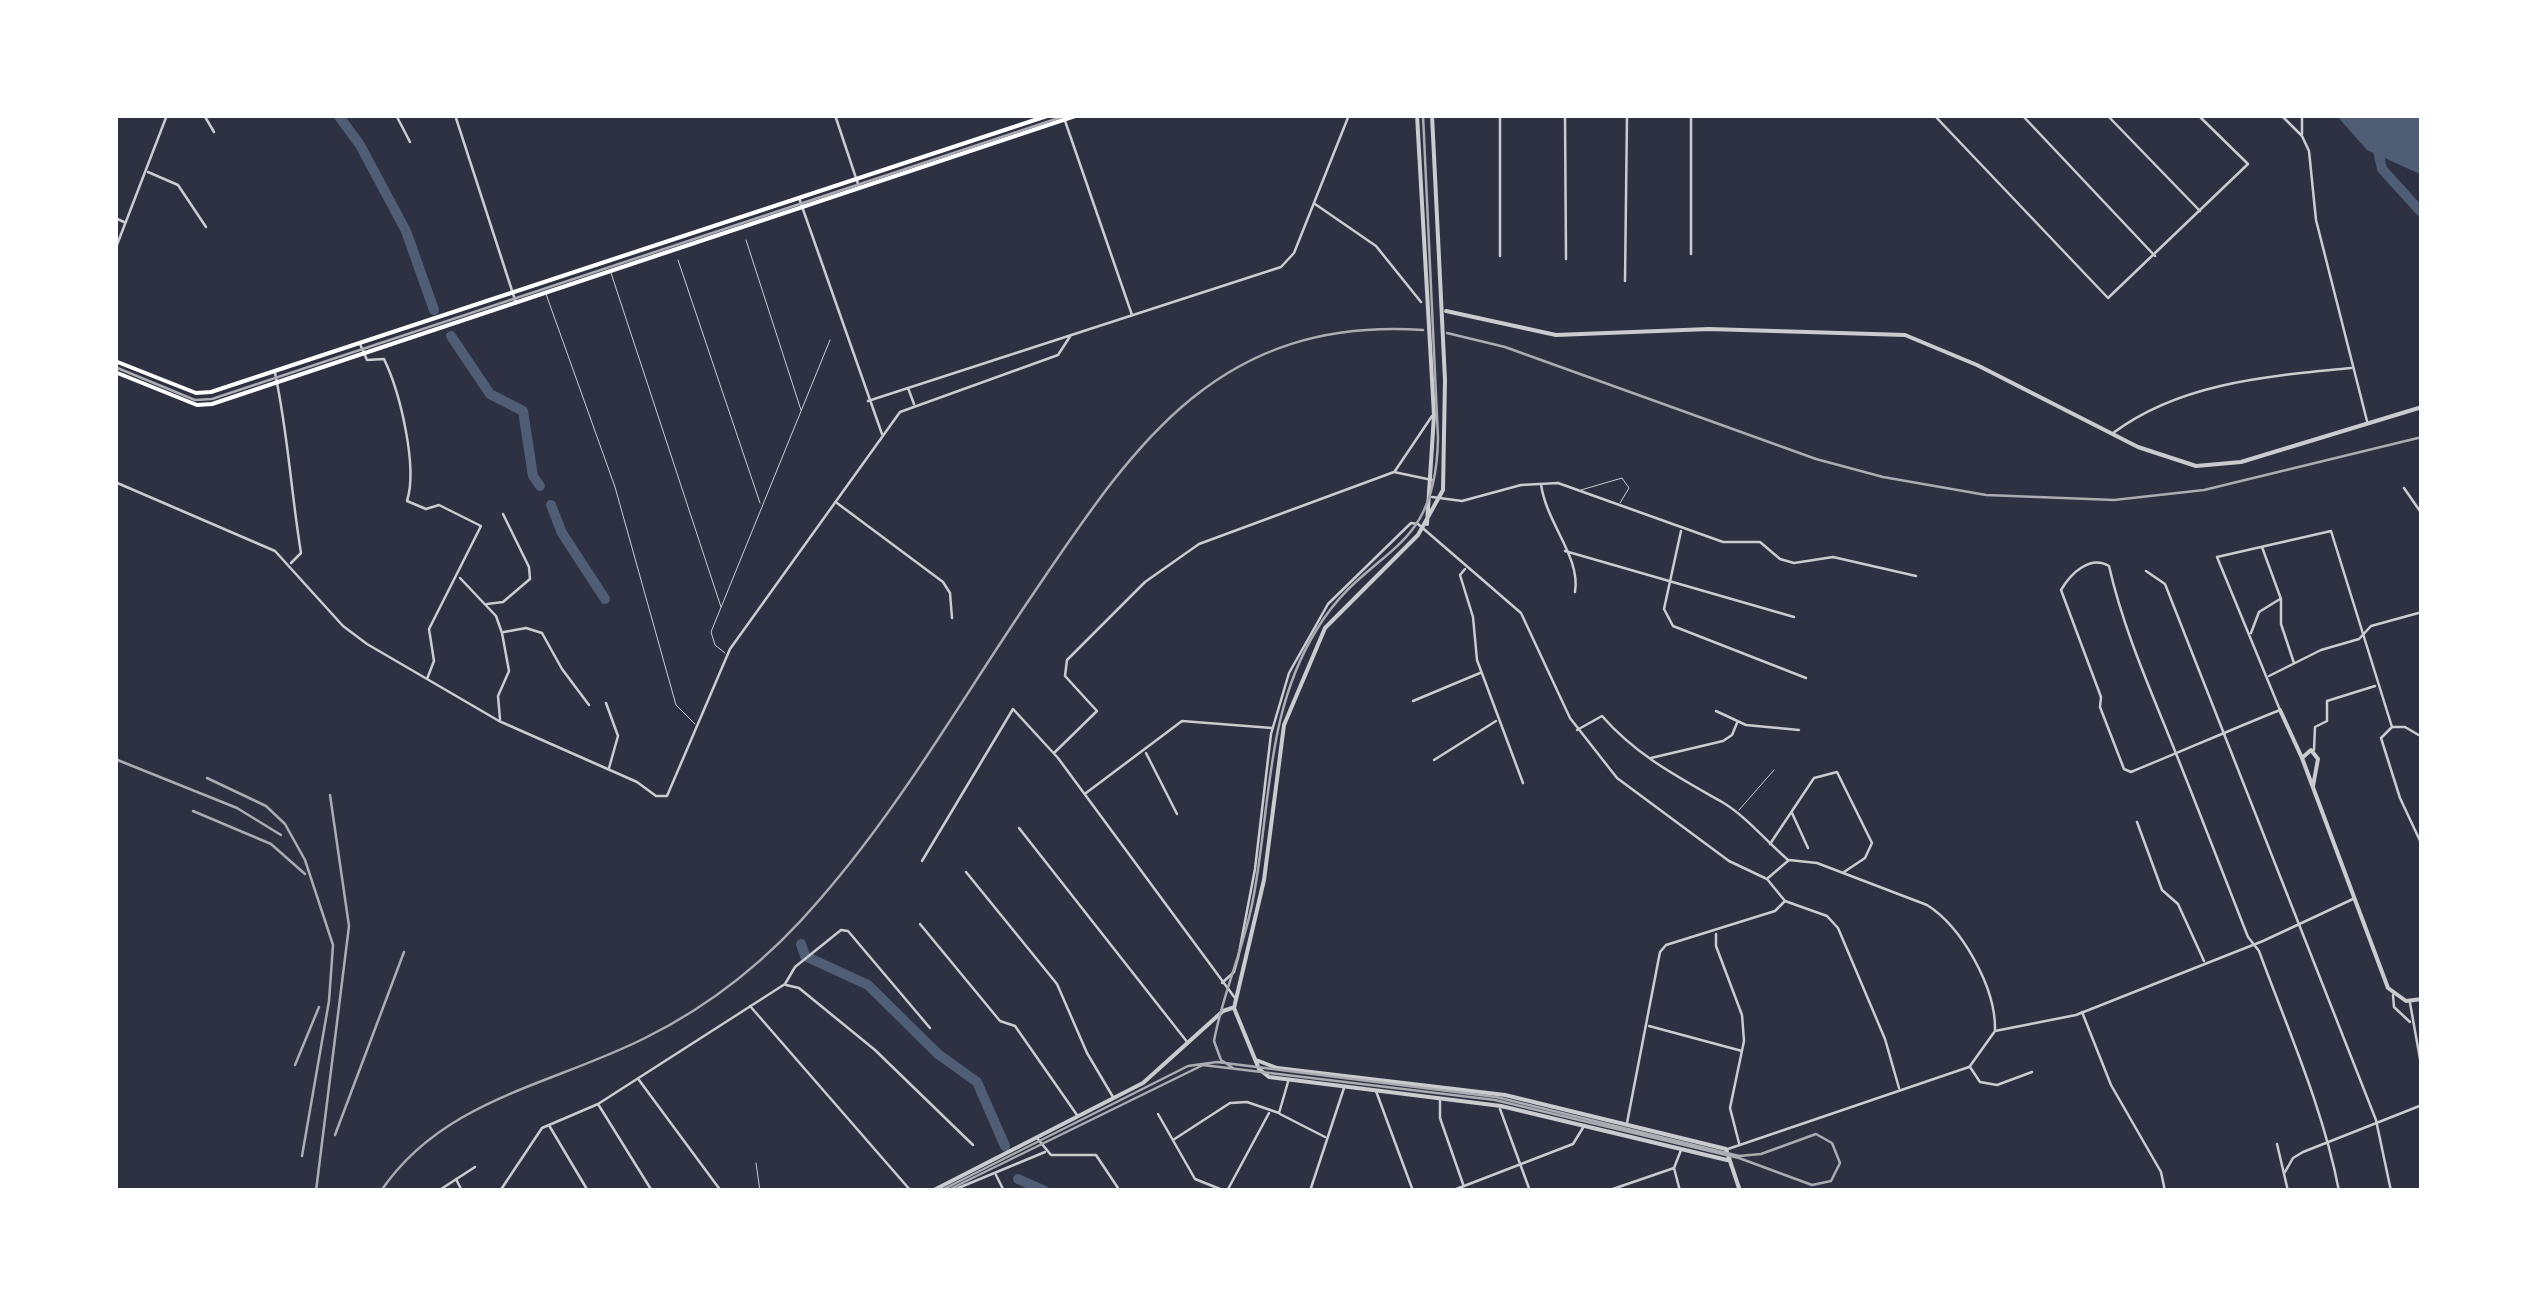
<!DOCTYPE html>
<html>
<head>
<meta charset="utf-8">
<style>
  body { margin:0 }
  #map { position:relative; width:2537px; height:1306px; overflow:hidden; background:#2d3142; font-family:"DM Sans",sans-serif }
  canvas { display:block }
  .frame { position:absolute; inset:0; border:118px solid #fff; pointer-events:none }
</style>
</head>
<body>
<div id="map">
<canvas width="2537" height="1306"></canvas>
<div class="frame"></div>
</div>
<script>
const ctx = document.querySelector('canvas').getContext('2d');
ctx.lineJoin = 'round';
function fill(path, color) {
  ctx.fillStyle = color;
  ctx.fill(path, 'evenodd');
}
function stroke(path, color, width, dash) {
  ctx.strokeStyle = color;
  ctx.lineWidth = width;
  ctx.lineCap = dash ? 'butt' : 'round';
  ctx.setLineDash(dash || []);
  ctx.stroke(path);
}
fill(new Path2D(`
  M2336,115h86v60l-55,-25z`), '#4f5d75');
stroke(new Path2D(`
  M338,115l22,30 46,86 28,79
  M2377,146l5,23 40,44
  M451,336l39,58 33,17 10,65 7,10
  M551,505l11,28 43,66
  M801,944l4,12 63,29 70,69 39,28 28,64
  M1018,1179l27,12`), '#4f5d75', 10);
stroke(new Path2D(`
  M746,240l55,170
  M678,260l82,243
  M611,273l110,334
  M546,294l69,193 61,218 19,19
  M1581,490l41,-12 7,10 -9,15
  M725,653l-10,-8 -4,-13 119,-292
  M1739,810l35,-40
  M756,1163l4,28`), '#caccd0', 1);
stroke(new Path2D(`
  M204,115l10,17
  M396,115l14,27
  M455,115l61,188
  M835,115l24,72
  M1063,115l69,200
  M1500,115v141
  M1565,115l1,144
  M1934,115l174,183 140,-134 -50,-49
  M2022,115l133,141
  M2107,115l93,96
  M2281,115l21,21 7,15 7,69 51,201
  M2302,115v19
  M148,172l30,13 28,42
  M799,198l83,236
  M1315,204l61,42 45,56
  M115,218l9,4
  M115,250l52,-135
  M1691,254v-139
  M1625,281l2,-166
  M360,344l7,16 17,-1c16,33 34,108 23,142l19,8 13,-4 42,21 -52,103 5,32 -7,18
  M275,373c13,60 16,119 26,180l-10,10
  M908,388l6,16
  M868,401l413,-134 13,-14 55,-138
  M2113,433c68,-51 157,-57 238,-65
  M1395,471l37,-55
  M115,482l160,69 68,75 24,18 132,77 138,61 19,14h11l63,-147 170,-237 158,-57 13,-20
  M1541,484c5,39 40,73 34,108
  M2404,488l18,26
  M1432,497l30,4 59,-16 37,-2 165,59h37l20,17 14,4 39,-6 83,19
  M837,503l106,79 7,11 2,25
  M1681,531l-17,78 9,17 133,52
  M2262,547l19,52v25l13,39
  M1565,551l229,66
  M1465,569l-5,6 13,42 4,43 46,123
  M2146,571l19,13 211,536 15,71
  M460,578l36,38 6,17 7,38 -11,25 2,23
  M487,604l16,-2 27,-23 -1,-12 -26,-53
  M504,632l22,-4 16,5 20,36 27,36
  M2251,633l8,-21 21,-13
  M2269,676l52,-26 38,-11 12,-13 51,-14
  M1413,701l67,-28
  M606,703l12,33 -9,32
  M1716,711l30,14 53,5
  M1577,730l25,-14c35,40 76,61 120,86 24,14 44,39 65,57
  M2422,737l-17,-10h-13l-11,11 19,60 22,47
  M2314,750l1,-23 12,-6v-20l48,-15
  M1054,753l43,-42 -32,-35 2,-16 78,-78 54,-38 195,-72 38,8
  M1146,753l31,61
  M1651,758l72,-17 9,-6 5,-12
  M1434,760l62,-39
  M1086,793l96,-72 90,7
  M1792,813l16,35
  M2137,822l25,68 16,14 26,57
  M1019,828l169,215
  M1770,844l44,-66 23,-6 35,71 -7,15 -21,14
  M922,861l91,-152 45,49 177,240
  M966,872l91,112 30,69 26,44
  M1768,878l21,-18 28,3 110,42c35,22 69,83 68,125
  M920,924l80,97 15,5 62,89
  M1716,934v12l26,69 2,26 -14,67 9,35
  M1222,983l12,-11 4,-14 17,-89 16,-135 18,-61 39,-69 83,-81 7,1 103,89 49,105 47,60 112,83 38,18 18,22 42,15 11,12 47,111 14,49
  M786,985l13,3 76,62 98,95
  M2393,995l1,12 16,15
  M2410,1003l12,67
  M750,1006l161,185
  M2082,1012l29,73 50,87 4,19
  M1649,1026l93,25
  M1970,1066l25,-35 81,-16 187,-74 90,-42
  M1970,1067l10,15 17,3 35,-13
  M639,1080l82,111
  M1376,1091l37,100
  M1440,1101v17l23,66
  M598,1104l54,87
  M1500,1109l30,82
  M1158,1114l37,65 30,12
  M1280,1114l45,23
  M1627,1123l33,-171 6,-7 109,-34 10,-10
  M550,1127l38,64
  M1037,1138l14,17h45l24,36
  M1173,1140l57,-37 17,-1 32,11 9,-31
  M2277,1144l11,47
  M1728,1149l241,-82
  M2285,1172l8,-14 10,-6 119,-47
  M996,1175l8,16
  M456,1179l6,12
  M438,1191l37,-24
  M500,1191l42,-63 56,-24 187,-120 10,-17 46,-37 7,1 82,97
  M951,1191l94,-39
  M1227,1191l42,-78
  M1310,1191l34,-103
  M1451,1191l122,-47 11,-18
  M1607,1191l67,-23
  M1680,1191l-6,-23 7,-18
  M2339,1191c-16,-83 -51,-161 -80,-240l-11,-14c-24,-61 -47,-121 -71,-181 -25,-63 -53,-124 -68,-190 -19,-11 -38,7 -48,24l40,107 -1,10 24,62 7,3c49,-20 99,-42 149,-62l-63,-153 114,-26 61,196`), '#caccd0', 2.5);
stroke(new Path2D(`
  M1417,115l17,300 -7,109
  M1432,115l13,265 -2,110 -25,45 -93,93 -41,97 -20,155 -30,128 25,61 10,8 232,29 226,54
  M1446,311l110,24 153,-6 196,6 72,30 161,82 58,19 45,-4 181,-55
  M2280,710l22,48
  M2313,786l5,-27 -7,-9 -9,8 86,230 18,13 16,-2
  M1256,1060l21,8 228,27 221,54 14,42
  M932,1191l211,-108 80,-72 9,-3`), '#caccd0', 4);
stroke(new Path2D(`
  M115,361l81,32 15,-1 839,-277
  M115,372l82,33 15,-1 866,-289`), '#fff', 4);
stroke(new Path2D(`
  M115,367l80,33 17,-1 856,-284
  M1233,1068l-12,-8 -7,-19c9,-50 32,-97 40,-147 17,-92 12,-183 63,-265 52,-85 119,-70 121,-191l-15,-323
  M940,1191l248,-125 29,-4 279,35 243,59 22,-2 55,-20 16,9 8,20 -9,18 -19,4 -73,-27 -244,-58 -292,-35 -257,126`), '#abadb3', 2.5);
stroke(new Path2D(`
  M1447,333l58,14 311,112 67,18 103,18 128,5 90,-10 218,-53
  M115,759l122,49 44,27
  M207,778l59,28 19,18 20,36 28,85 -4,56 -27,155
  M193,811l78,33 34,30
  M295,1065l24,-58
  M335,1135l69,-183
  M316,1191l33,-265 -19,-131
  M381,1191c62,-92 171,-106 264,-153 69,-34 127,-82 176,-140 79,-91 141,-199 208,-298 103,-152 186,-284 394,-270`), '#abadb3', 2.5);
</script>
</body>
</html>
